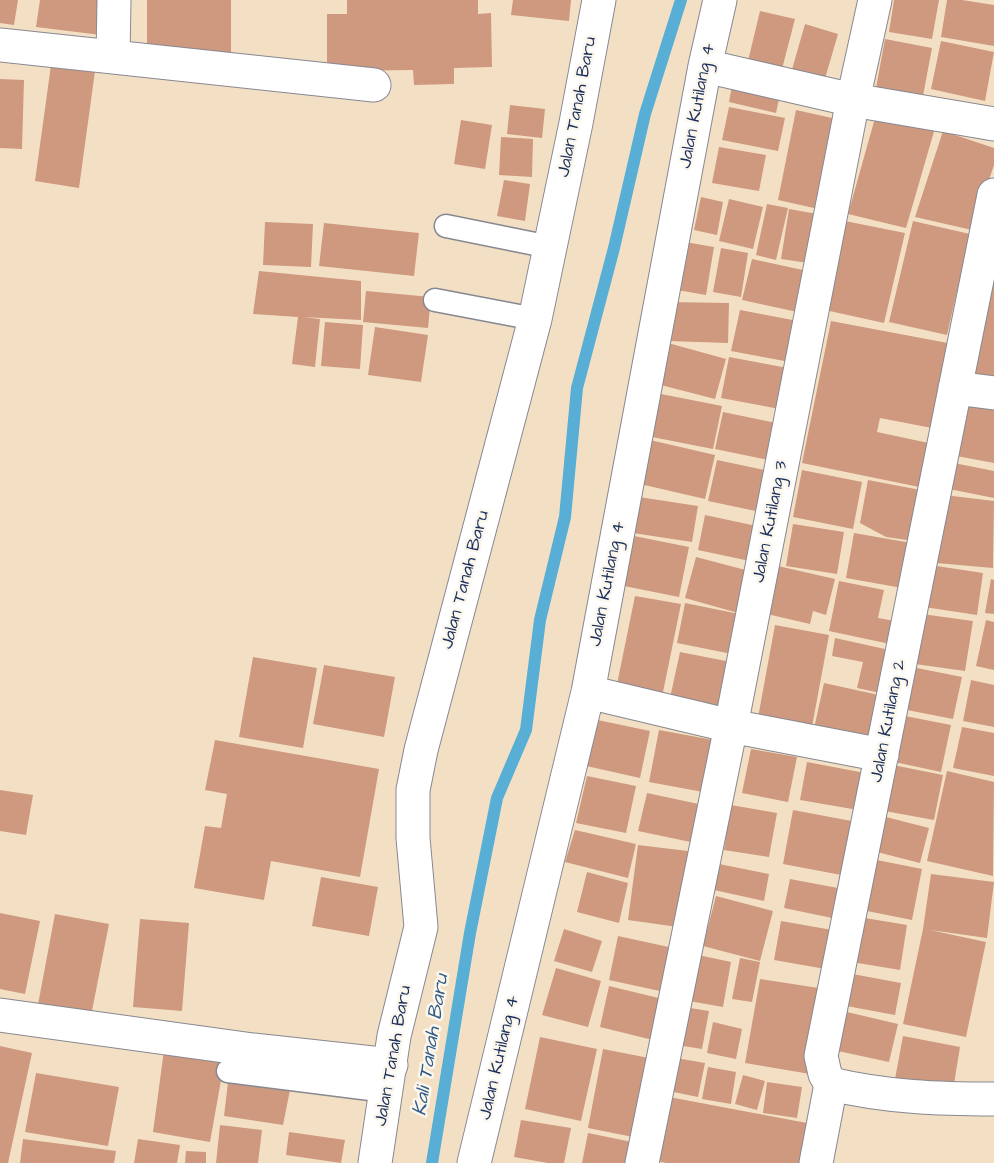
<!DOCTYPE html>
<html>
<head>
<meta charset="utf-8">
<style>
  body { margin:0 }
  canvas { display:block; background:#f3e0c4 }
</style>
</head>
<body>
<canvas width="994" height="1163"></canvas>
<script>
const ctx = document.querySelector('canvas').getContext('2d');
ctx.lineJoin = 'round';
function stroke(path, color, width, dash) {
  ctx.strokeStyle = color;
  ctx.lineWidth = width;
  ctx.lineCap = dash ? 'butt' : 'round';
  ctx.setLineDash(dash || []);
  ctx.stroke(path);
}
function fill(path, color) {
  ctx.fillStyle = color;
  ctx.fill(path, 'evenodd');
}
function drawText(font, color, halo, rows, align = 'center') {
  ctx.font = font + ' "Architects Daughter",sans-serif';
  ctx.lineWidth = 5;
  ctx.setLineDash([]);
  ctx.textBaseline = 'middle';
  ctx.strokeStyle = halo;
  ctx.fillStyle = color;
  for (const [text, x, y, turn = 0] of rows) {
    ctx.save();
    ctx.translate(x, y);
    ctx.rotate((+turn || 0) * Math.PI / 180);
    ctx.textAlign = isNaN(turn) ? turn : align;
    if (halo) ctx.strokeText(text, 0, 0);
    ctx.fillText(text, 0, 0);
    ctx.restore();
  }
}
stroke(new Path2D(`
  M432,1163l38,-230 27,-135 29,-68 14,-110 25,-103 12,-129 37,-140 31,-134 36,-114`), '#58aed5', 12);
fill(new Path2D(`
  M0,0h18l-4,25 -14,-2z
  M40,0h66l-5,35 -65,-8z
  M147,0h84v55l-84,-1z
  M347,0h131v14l13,-1 1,54 -38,1v16l-40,1 -1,-15 -86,1v-57h20z
  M513,0h58l-2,21 -58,-6z
  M894,0h45l-7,39 -43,-7z
  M947,0h15l32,5v41l-53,-9z
  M760,11l35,8 -14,54 -34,-8z
  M805,24l33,10 -14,48 -33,-9z
  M885,39l47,9 -9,48 -47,-8z
  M941,41l53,11 -9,49 -54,-12z
  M51,65l44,6 -16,117 -44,-7z
  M0,79l24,1 -2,69 -22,-1z
  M733,80l48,10 -5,23 -47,-11z
  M510,105l35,4 -3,29 -35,-4z
  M729,107l56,11 -7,33 -56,-11z
  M796,110l45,10 -18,90 -45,-10z
  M877,111l58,17 -29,100 -58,-14z
  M461,120l31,5 -7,44 -31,-5z
  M943,131l51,17v17l-22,65 -57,-13z
  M501,137l32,2 -1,38 -33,-2z
  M719,147l47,8 -7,36 -47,-8z
  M504,180l26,4 -5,37 -28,-5z
  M701,197l22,5 -6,33 -23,-5z
  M729,199l34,8 -10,42 -34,-8z
  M767,204l21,4 -12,52 -20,-5z
  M789,209l34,6 -8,49 -34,-5z
  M845,221l60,12 -21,90 -59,-13z
  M913,221l57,13 -23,101 -58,-13z
  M265,222l48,2 -2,43 -48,-2z
  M324,223l95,10 -5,43 -95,-10z
  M685,242l29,5 -8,48 -29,-5z
  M994,246v143l-27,-5z
  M721,248l27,5 -7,44 -28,-5z
  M752,259l60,13 -10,41 -60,-13z
  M259,271l102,10v39l-58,-3 17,2 -5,48 -23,-3 6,-47 -45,-3z
  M366,291l65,6 -3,31 -65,-6z
  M668,302l61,1 -1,40 -60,-2z
  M740,310l63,12 -8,41 -64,-12z
  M831,321l122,23 -16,85 -57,-11 -3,14 61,13 -9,44 -127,-26z
  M325,322l38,3 -3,44 -39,-3z
  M375,327l53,8 -7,47 -53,-7z
  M668,343l58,16 -11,40 -58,-15z
  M729,357l64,12 -8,41 -64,-12z
  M964,393l30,6v64l-43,-8z
  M661,394l61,12 -9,43 -61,-12z
  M723,412l63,13 -8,37 -63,-13z
  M650,440l65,15 -10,44 -65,-15z
  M717,460l57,12 -9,41 -57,-12z
  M954,463l40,8v27l-45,-9z
  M802,470l60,12 -9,47 -60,-12z
  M868,480l63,12 -17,49 -28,-4 -26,-14z
  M944,495l50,6 -1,67 -57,-5z
  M639,497l59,9 -6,36 -59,-9z
  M705,515l61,13 -7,35 -61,-13z
  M793,524l51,8 -7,42 -51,-8z
  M854,533l63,11 -9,45 -62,-11z
  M629,535l60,12 -10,50 -60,-12z
  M696,557l61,16 -12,42 -60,-17z
  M930,565l53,8 -6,42 -53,-8z
  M778,566l57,13 -9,36 -13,-4 -3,13 -43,-10z
  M991,579l3,1v34l-9,-1z
  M839,581l45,9 -6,28 17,3 -5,23 -61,-13z
  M635,596l46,8 -20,98 -46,-8z
  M685,603l64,13 -7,40 -65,-13z
  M922,614l51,7 -8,50 -50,-7z
  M986,620l8,2v48l-18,-4z
  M775,625l54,10 -18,97 -54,-9z
  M835,638l59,13 -9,43 -28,-6 6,-26 -31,-6z
  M680,652l61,12 -12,55 -61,-12z
  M253,657l64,11 -14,80 -64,-11z
  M324,665l71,12 -11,60 -71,-13z
  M912,667l50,10 -9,42 -51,-10z
  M971,680l23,5v42l-31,-6z
  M824,683l64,14 -11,50 -64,-14z
  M900,715l51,10 -10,47 -51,-11z
  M593,719l57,12 -10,47 -58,-13z
  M962,727l32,6v43l-41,-8z
  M659,730l65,12 -10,52 -65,-12z
  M215,740l164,29 -19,108 -89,-16 -7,39 -70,-12 11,-62 16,2 6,-34 -22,-4z
  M751,749l46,8 -9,45 -46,-9z
  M807,762l58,11 -7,37 -58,-10z
  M888,764l55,11 -9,45 -55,-10z
  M947,771l47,11 -1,94 -66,-15z
  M587,776l49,10 -10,47 -50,-10z
  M0,790l33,5 -7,40 -26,-4z
  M647,793l61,13 -8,38 -62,-13z
  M731,805l46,8 -8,44 -45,-7z
  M793,810l69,13 -10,54 -69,-13z
  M886,817l43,11 -9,35 -43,-11z
  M575,830l61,14 -8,34 -63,-16z
  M638,845l50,6 -10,76 -50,-7z
  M872,859l50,10 -10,51 -50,-10z
  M719,864l50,10 -5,27 -50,-11z
  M587,872l41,11 -9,40 -42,-11z
  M931,874l63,8 -7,56 -57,-8 56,12 -20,95 -63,-13 20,-95z
  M321,877l57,10 -9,49 -57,-10z
  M790,879l53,10 -6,30 -53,-11z
  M716,896l57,15 -13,50 -57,-15z
  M0,913l40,8 -15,73 -25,-5z
  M55,914l54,10 -19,97 -53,-11z
  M853,916l54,9 -7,45 -54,-9z
  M140,919l49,4 -7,88 -49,-4z
  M781,921l57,10 -7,39 -57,-10z
  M564,929l38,12 -10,31 -38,-11z
  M618,936l60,13 -9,44 -60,-13z
  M698,955l33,7 -8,45 -34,-6z
  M740,958l20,4 -8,40 -20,-3z
  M556,968l45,13 -13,46 -46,-12z
  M847,973l54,10 -6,32 -54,-10z
  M760,979l65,10 -15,85 -65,-11z
  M609,986l62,15 -10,41 -61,-15z
  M690,1008l19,3 -7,38 -19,-3z
  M847,1012l51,12 -9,38 -51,-11z
  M713,1022l29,7 -6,30 -29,-6z
  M903,1036l57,11 -7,43 -58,-11z
  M540,1037l57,12 -16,72 -56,-12z
  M0,1046l32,7 -24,110h-8z
  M603,1049l46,9 -16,79 -45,-9z
  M164,1050l61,8 -15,84 -57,-10z
  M676,1058l29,5 -7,34 -29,-6z
  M708,1067l28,5 -5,32 -29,-5z
  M36,1073l83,14 -11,59 -83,-14z
  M229,1074l62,11 -8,40 -59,-9z
  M743,1075l22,6 -8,29 -22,-6z
  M767,1082l35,5 -5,31 -34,-5z
  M669,1097l138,26 -8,40h-133l-9,-2z
  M521,1120l50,8 -7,35h-16l-34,-6z
  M220,1125l42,5 -4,33h-42z
  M289,1132l56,8 -4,23 -55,-8z
  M588,1133l44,9 -4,21h-46z
  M23,1139l93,12 -2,12h-94z
  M138,1139l42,6 -3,18h-43z
  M186,1151l20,1v11h-21z`), '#ce997f');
const service = new Path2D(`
  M446,226l104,21
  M435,300l100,19
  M228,1071l158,20`);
const minor = new Path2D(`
  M0,45l374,40
  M113,57l1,-57
  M705,66l148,34 141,24
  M994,195l-173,861 4,18 6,10c54,13 108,15 163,15
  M955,388l39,5
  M588,692l143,34 151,29
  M0,1015l253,35 138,15
  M474,1163l114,-471 117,-626 15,-66
  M642,1163l89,-437 122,-626 22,-100
  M816,1163l15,-79`);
const secondary = new Path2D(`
  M375,1163l19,-127 27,-109 -8,-89v-48l8,-40 114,-431 41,-196 23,-123`);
stroke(service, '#878891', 25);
stroke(minor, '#878891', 35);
stroke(secondary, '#878891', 35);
stroke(service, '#fff', 22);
stroke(minor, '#fff', 33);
stroke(secondary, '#fff', 33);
drawText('18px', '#1b2f5e', '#fbf7ec', [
  ["Jalan Kutilang 4",698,106,-79],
  ["Jalan Tanah Baru",578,107,-79],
  ["Jalan Kutilang 3",771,522,-79],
  ["Jalan Tanah Baru",466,580,-75],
  ["Jalan Kutilang 4",608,584,-79],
  ["Jalan Kutilang 2",889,721,-79],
  ["Jalan Tanah Baru",394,1056,-80],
  ["Jalan Kutilang 4",500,1058,-77]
]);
drawText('italic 20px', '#305b88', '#fbf7ec', [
  ["Kali Tanah Baru",432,1045,-81]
]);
</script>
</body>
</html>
